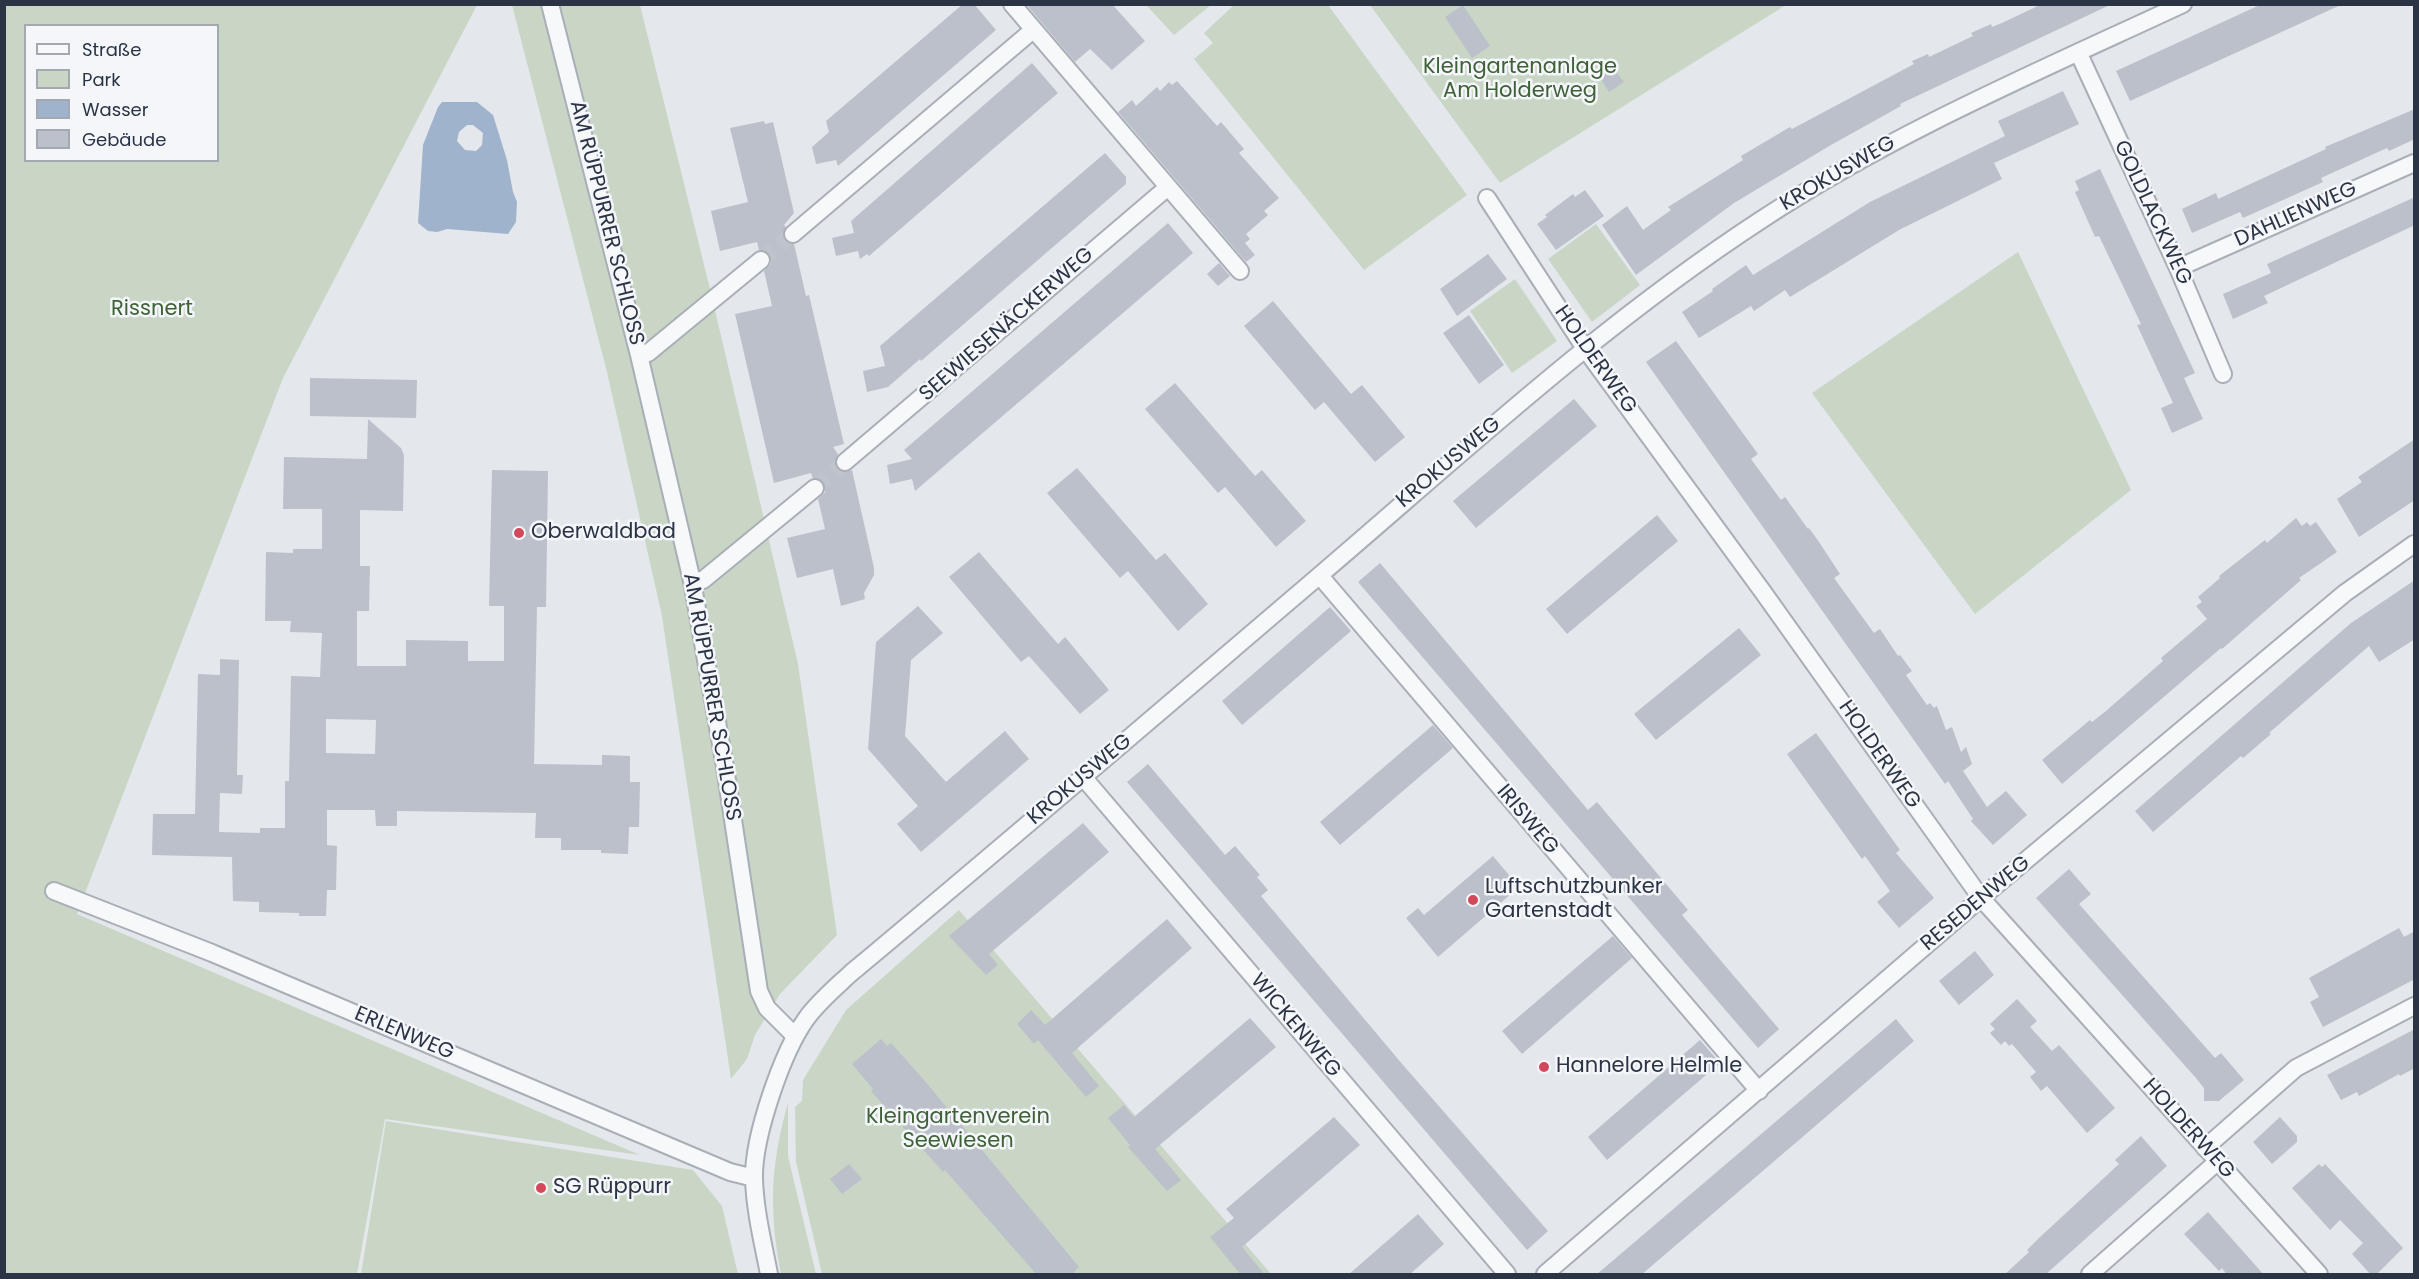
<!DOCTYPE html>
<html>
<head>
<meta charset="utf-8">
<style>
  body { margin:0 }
  #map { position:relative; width:2419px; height:1279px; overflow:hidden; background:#e4e7ec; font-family:Poppins,sans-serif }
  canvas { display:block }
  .frame { position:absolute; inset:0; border:6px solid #2b3445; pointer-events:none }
  .legend { position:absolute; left:24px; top:24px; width:195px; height:138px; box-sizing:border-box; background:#f4f6f9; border:2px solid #a4a8b1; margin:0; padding:8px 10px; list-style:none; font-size:18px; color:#2b3445 }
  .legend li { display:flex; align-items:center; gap:12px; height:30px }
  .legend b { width:30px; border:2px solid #a4a8b1 }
</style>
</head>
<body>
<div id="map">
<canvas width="2419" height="1279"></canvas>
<div class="frame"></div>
<ul class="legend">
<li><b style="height:8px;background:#f7f8fa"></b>Straße</li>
<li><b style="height:16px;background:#c9d6c5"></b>Park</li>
<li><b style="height:16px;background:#9fb4cc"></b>Wasser</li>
<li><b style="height:16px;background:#bbc0ca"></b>Gebäude</li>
</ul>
</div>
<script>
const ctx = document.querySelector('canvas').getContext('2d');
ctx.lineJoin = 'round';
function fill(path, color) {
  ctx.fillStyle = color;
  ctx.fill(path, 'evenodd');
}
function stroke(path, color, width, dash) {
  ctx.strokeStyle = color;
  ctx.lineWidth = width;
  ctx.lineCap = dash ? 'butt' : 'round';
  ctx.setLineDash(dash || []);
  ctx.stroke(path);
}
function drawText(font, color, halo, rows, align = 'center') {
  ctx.font = font + ' Poppins,sans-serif';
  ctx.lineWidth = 5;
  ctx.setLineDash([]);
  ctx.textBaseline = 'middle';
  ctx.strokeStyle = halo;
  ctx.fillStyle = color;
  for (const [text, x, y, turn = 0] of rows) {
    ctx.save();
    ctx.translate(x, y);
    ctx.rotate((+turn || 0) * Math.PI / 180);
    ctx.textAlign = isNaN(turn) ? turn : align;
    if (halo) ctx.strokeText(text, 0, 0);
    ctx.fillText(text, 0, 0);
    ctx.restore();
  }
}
fill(new Path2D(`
  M5,5h472l-194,373 -206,536 563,241 -255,-36 -28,155h-352zM26,26h192v134h-192z
  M512,5h128l70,284 88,375 39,271 -57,59 -25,41 -8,24 -16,20 -69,-463 -55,-244z
  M1146,5h65l-37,30z
  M1234,5h94l139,190 -103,75 -170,-211 19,-16 -9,-10z
  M1370,5h416l-286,178z
  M1596,224l44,61 -48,37 -44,-63z
  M2018,252l113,238 -156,124 -163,-221z
  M1515,279l42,62 -45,32 -42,-62z
  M959,910l312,364h-449l-26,-112 -1,-55 7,-6 1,-21 43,-70z
  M788,1103v53l28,118h-35c-12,-63 -11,-108 7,-171z
  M386,1121l307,49 29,36 16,68h-377z`), '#c9d6c5');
fill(new Path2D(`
  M442,102h35l16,13 14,45 6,32 4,10 -1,20 -8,12 -61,-5 -10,3 -9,-1 -10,-8 5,-78 15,-38zM467,125h6l10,8 -1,12 -6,6 -11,-1 -8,-9 2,-9z`), '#9fb4cc');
fill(new Path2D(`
  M963,4h11l22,26 -158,136 -2,-6 -20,4 -4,-17 17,-15 -3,-11z
  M1026,4h86l33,37 -33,29 -22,-21 -15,13z
  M2042,4h70l-212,100 1,2 -70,39 -97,58 -98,72 -34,-50 25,-19 16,24 28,-20 -3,-3 75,-47 -2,-4 49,-29 2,2 122,-65 -2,-3 16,-7 1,3 44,-21 -2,-3 20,-9 1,3 10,-4z
  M2262,4h81l-213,97 -14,-30z
  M1463,5l27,41 -18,12 -27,-41z
  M1032,63l26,30 -189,163 -2,-2 -7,5 -2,-8 -22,5 -4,-18 22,-5 -3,-12z
  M1610,64l14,18 -15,10 -12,-19z
  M1177,81l40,45 4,-4 23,27 -5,4 40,45 -15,13 4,4 -22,19 4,5 -5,4 10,12 -9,7 -128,-150 14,-12 4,6 21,-19 3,4 9,-9 3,3z
  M2063,91l16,33 -85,39 8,16 -103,51 -109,67 -5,-7 -31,21 -3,-5 -52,32 -17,-26 31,-21 -1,-2 34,-24 7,10 117,-73 135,-66 -7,-15z
  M2415,109v30l-26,12 -2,-3 -66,30 2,4 -80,36 -3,-6 -48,21 -10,-24 34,-16 2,6 108,-50 -1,-2z
  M764,121l1,3 8,-2 21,91 -10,12 2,2 -3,9 2,5 9,3 12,52 3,-1 35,149 -11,3 5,7 -3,10 7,8 10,-2 22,98v7l-10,18 1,6 -24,7 -8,-37 -36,9 -10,-40 38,-9 -7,-30 7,-7v-6l-6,-8h-6l-2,-5 -37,10 -39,-169 37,-8 -8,-35 7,-7v-6l-6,-8h-6l-2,-8 -37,9 -9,-40 37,-9 -18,-74z
  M1105,153l21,24v7l-205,177 -1,-2 -32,28 -21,5 -4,-21 22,-5 -5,-20z
  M2100,169l95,204 -11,5 19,41 -31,14 -11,-25 12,-5 -36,-78 4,-1 -18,-38 -24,-50 -4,1 -20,-45 4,-2 -4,-9z
  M1585,190l19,26 -48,34 -19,-26 10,-7 -2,-2 28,-21 2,3z
  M2415,197v28l-151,71 4,7 -35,16 -10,-25 48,-21 -4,-9z
  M1168,223l25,30 -278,238 -3,-12 -22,5 -3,-19 25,-6 -8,-9z
  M1488,254l19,25 -50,37 -17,-27z
  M1219,263l11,13 -12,10 -11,-12z
  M1273,301l78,93 11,-9 43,52 -30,25 -51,-60 -9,8 -71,-84z
  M1469,315l35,50 -25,19 -36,-51z
  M1676,341l82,113 -7,5 30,41 4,-3 23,32 1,-1 10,14 21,32 -6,4 40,55 6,-4 18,27 2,-1 12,16 -6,4 21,30 3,-2 4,5 3,-2 9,24 6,-3 9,25 5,-5 6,17 -9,7 24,36 19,-16 21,24 -34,30 -22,-24 2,-2 -25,-38 -3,3 -299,-422z
  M310,378l107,2 -1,38 -106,-2z
  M1175,383l80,93 7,-6 44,51 -30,26 -51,-60 -7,6 -73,-84z
  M1574,399l23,27 -121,102 -23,-27z
  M368,419l33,29 3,7 -1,56 -43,-1v56h10l-1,45h-12v55h49v-26l62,1v20h36v-55h-15l3,-136 56,1 -2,136h-9l-3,157 68,1v-10l28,1v26h10l-1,45h-10l-1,27 -27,-1v-3h-40v-12h-26l1,-25 -139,-2v15h-21l-1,-16h-48v35l10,1 -1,44h-9l-1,26h-27v-3l-40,-1v-10l-26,-1 -1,-44 -80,-2 1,-41h42l3,-140 22,1v-16l19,1 -2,115h6l-1,19 -22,-1 -1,39 41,1v-5h25v-47h4l2,-105 29,1 2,-44 -32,-1 1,-11h-26l1,-69 27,1v-4h29v-40h-39l1,-52 83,2zM326,719l50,1 -1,34 -49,-1z
  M2415,439v61l-56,37 -22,-38 25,-17 -4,-5z
  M1077,468l79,92 9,-7 43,51 -30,27 -50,-60 -8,7 -73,-85z
  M1657,515l21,26 -111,93 -21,-25z
  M2296,518l6,8 5,-4 3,4 6,-4 21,30 -38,26 2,2 -79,69 -1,-1 -159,136 -20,-24 48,-40 2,2 14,-11 57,-50 -2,-3 46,-39 -11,-13 6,-4 -4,-5 22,-19 -1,-2 46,-36 2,3z
  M979,552l79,92 7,-7 44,53 -29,24 -51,-58 -8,6 -72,-85z
  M1380,563l208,247 9,-8 91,108 -6,5 97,114 -21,19 -400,-466z
  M2415,580v59l-36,23 -10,-16 -100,87 2,1 -28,24 -2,-2 -88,76 -18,-21 216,-188z
  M918,606l25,27 -32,27 -6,76 41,46 59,-51 24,28 -108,93 -24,-28 21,-18 -50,-57 8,-107z
  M1330,607l21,24 -109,94 -20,-24z
  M1739,628l22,27 -105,85 -22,-26z
  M1433,725l20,23 -113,97 -20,-23z
  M1816,733l84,117 -4,3 38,45 -35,30 -22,-26 13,-11 -25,-35 -3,3 -75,-105z
  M1148,764l77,91 10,-9 25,29 -3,2 11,13 -7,6 142,169 145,166 -21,19 -400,-468z
  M1083,823l26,29 -120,102 9,11 -12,10 -37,-39z
  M1493,856l26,31 -81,70 -32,-39 12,-10 6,7z
  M2069,869l22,25 -12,10 136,154 6,-5 23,27 -25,21h-15v-13l-9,-11 -159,-179z
  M1167,919l25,29 -120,105 27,33 -13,11 -48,-57 -4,4 -17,-20 14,-14 14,15z
  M2399,928l5,9 11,-6v48l-92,48 -13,-25 9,-5 -10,-19z
  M1613,936l19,22 -110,96 -20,-23z
  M1975,951l19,24 -35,30 -20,-24z
  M2017,999l20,22 -7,6 22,24 7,-6 56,63 -28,25 -40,-47 -6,5 -11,-14 6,-5 -24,-28 -3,2 -4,-5 -4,4 -11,-12 5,-4 -5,-5z
  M1250,1018l26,29 -121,102 26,31 -14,11 -39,-44 2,-2 -22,-27 16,-13 10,12z
  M1896,1019l18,22 -115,99 -158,135h-45z
  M2415,1029v39l-15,8 -1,-2 -40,22 -2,-4 -16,8 -14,-25z
  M881,1039l6,7 4,-3 33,37 155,187 -8,8h-34l-92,-105 -2,2 -72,-81 2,-2 -21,-25z
  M1700,1040l20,23 -113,97 -19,-23z
  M1334,1117l26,28 -118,102 23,28h-24l-31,-38 24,-19 -8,-9z
  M2280,1117l17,19v6l-25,22 -19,-22z
  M2141,1136l26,30 -122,109h-41l25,-23 -2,-2 12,-12 80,-74 -4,-4z
  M849,1164l13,15 -20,15 -12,-15z
  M2319,1164l3,3 3,-3 78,84 -27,27h-5l-19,-21 11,-11 -23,-23 -10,10 -38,-42z
  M2208,1212l33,37 23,26h-37l-5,-7 -3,3 -35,-37z
  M1418,1214l26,30 -35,31h-61z`), '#bbc0ca');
stroke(new Path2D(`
  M761,260l32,-26
  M815,488l30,-26`), '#bfc3cb', 16, [16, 8]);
const minor = new Path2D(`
  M550,4l89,351 53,226 33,186 34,224 8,17 28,28
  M1012,4l228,267
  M2079,54l99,214 45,106
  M1487,198l99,152 177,242 218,306 338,376
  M793,234l240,-204
  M2178,268l236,-105
  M639,355l9,-2 113,-93
  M845,462l323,-275
  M1320,576l439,515
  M692,581l11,-1 112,-92
  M1083,777l424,497
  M54,891l158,62 518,219 24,6
  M2205,1148l91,-80 118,-62
  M769,1274c-6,-31 -14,-63 -15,-95 -1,-42 28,-126 52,-160 12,-17 29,-31 45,-46 157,-131 313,-265 469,-398 144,-123 283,-252 441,-355 132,-87 278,-149 422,-216
  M1545,1274l436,-376 364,-305 69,-49
  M2090,1274l127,-112`);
stroke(minor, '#a9aeb7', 20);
stroke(minor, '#f7f8fa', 16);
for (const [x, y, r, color] of [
  [519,533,6,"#d1495b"],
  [1473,900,6,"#d1495b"],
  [1544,1067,6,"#d1495b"],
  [541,1188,6,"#d1495b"]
]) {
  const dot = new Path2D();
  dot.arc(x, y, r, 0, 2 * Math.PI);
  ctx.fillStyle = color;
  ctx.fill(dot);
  stroke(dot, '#f4f6f9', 2);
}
drawText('21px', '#3f6138', '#f4f6f9', [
  ["Kleingartenanlage",1520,68],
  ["Am Holderweg",1520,92],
  ["Rissnert",152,310],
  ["Kleingartenverein",958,1118],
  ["Seewiesen",958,1142]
]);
drawText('21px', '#2b3445', '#f4f6f9', [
  ["KROKUSWEG",1838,174,-30],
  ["GOLDLACKWEG",2152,213,65],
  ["DAHLIENWEG",2296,215,-24],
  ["AM RÜPPURRER SCHLOSS",606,223,76],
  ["SEEWIESENÄCKERWEG",1007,325,-41],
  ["HOLDERWEG",1595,360,55],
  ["KROKUSWEG",1449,463,-40],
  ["AM RÜPPURRER SCHLOSS",711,697,80],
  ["HOLDERWEG",1879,755,55],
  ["KROKUSWEG",1080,780,-40],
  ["IRISWEG",1527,820,50],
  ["RESEDENWEG",1976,904,-40],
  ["WICKENWEG",1295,1026,50],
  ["ERLENWEG",404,1034,23],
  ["HOLDERWEG",2188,1129,48]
]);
drawText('21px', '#2b3445', '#f4f6f9', [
  ["Oberwaldbad",531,533],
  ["Luftschutzbunker",1485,888],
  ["Gartenstadt",1485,912],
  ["Hannelore Helmle",1556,1067],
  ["SG Rüppurr",553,1188]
], 'left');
</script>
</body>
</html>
